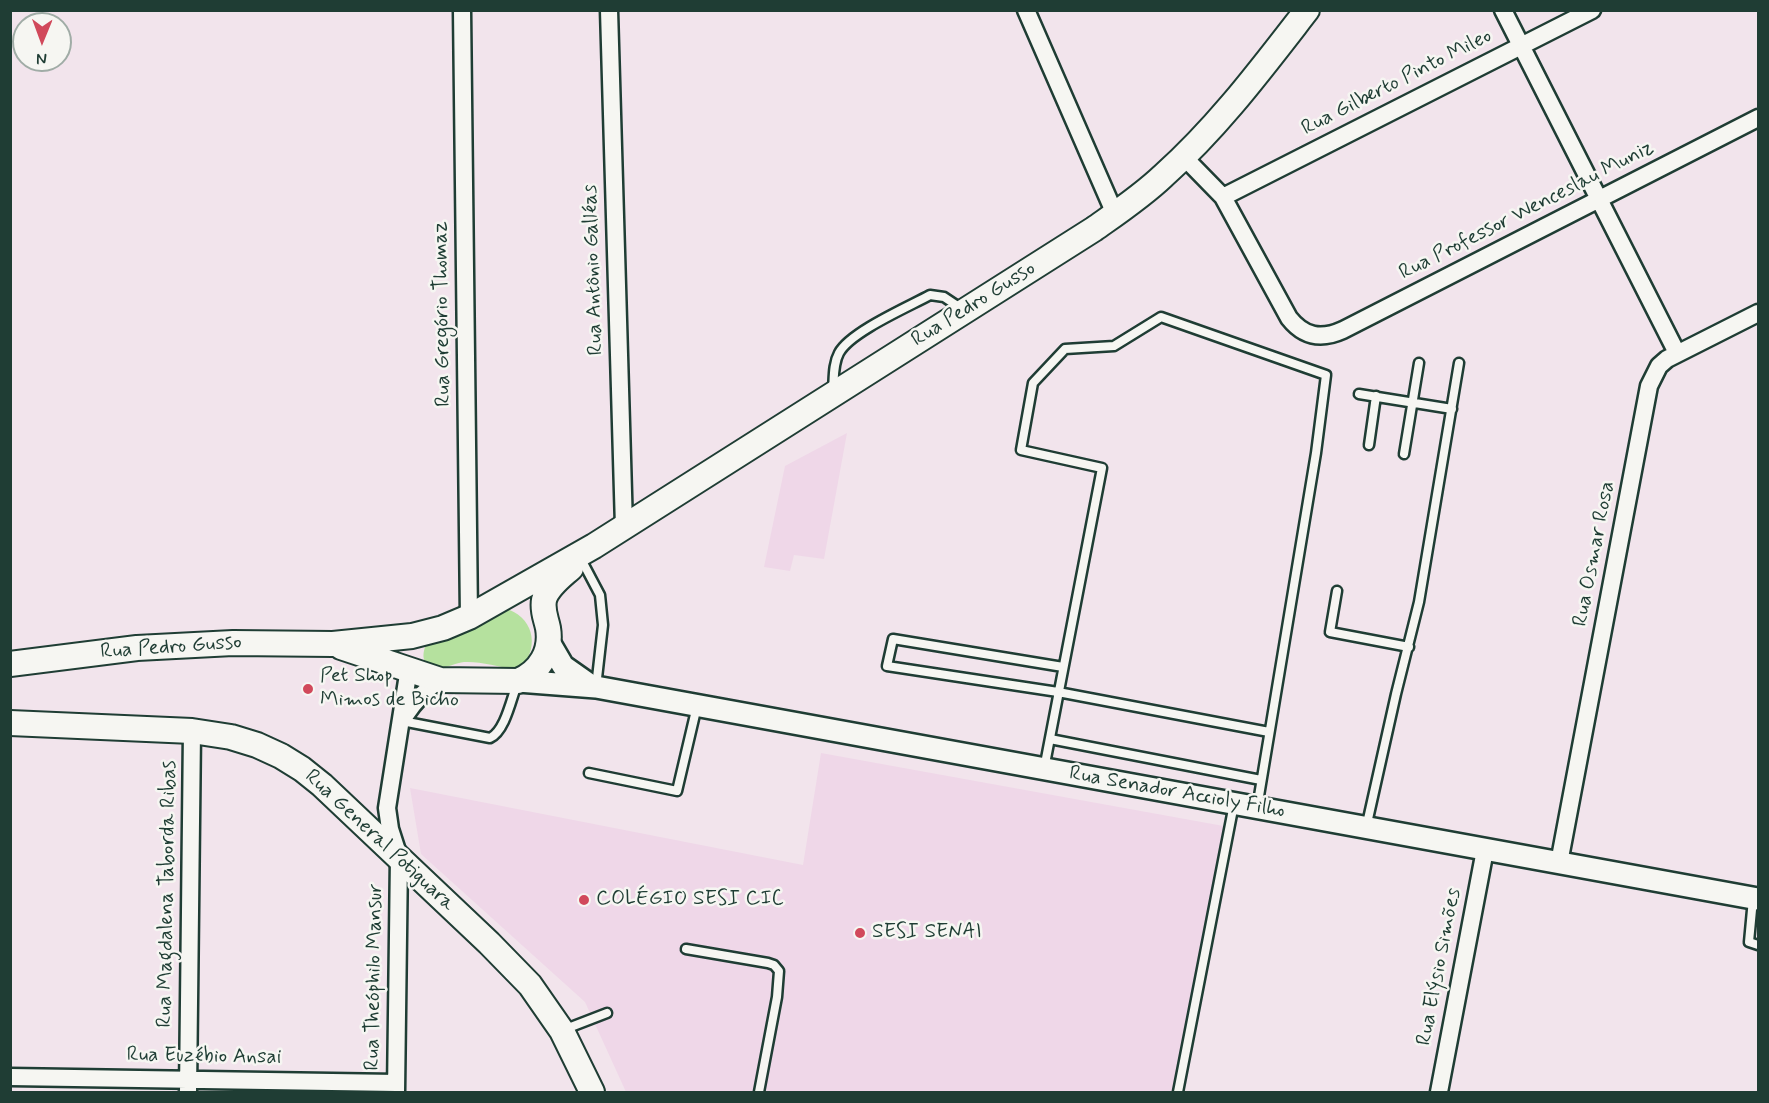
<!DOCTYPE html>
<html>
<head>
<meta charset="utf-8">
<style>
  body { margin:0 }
  #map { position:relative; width:1769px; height:1103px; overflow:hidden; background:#f2e4ec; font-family:Mynerve,sans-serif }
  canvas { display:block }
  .frame { position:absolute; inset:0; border:12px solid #1f3d34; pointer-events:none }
  .north { position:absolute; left:12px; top:12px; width:60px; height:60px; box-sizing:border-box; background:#f6f6f2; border:2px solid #a0aca6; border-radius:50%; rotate:181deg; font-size:16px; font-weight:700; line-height:24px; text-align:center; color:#1f3d34 }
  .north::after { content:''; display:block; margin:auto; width:21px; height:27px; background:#d1495b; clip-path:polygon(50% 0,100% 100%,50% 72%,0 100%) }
</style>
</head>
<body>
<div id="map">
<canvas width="1769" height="1103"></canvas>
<div class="frame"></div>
<div class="north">N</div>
</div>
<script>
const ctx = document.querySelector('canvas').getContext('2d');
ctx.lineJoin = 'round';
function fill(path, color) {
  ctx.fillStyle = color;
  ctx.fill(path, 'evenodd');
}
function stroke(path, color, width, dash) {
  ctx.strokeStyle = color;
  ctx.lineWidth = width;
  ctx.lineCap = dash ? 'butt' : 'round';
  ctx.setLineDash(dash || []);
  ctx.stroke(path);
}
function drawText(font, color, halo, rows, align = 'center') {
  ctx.font = font + ' Mynerve,sans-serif';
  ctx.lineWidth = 5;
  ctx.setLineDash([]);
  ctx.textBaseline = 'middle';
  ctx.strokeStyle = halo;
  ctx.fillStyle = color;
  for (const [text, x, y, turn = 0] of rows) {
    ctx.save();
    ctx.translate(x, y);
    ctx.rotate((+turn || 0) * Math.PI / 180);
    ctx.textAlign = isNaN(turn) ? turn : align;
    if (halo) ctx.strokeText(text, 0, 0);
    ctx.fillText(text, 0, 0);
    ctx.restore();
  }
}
fill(new Path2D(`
  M847,433l-23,126 -30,-4 -4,16 -26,-4 21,-101z
  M821,753l408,74 -47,265h-556l-41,-90 -164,-148 -11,-66 393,77z`), '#efd7e8');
fill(new Path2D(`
  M504,608c29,8 36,37 18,59l-7,2c-17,-2 -35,-8 -51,-7 -11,1 -32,14 -39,0 -3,-6 -1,-12 1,-18z`), '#b5e19e');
const service = new Path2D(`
  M833,390c1,-12 0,-26 6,-37 11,-21 69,-46 91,-58l14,2 18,12
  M1359,394l93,15
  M1369,445l7,-49
  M1404,454l15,-91
  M581,559l19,36 3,30 -7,62
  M1337,591l-7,41 79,15
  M1063,667l-170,-28 -6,27 171,26 211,40
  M402,721l88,17c15,-7 21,-38 27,-54
  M1050,739l211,41
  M1044,769l58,-301 -81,-18 12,-67 32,-34 49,-3 47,-29 165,58 -10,78 -59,355
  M589,773l88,18 20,-85
  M1366,828l30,-134 23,-92 40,-239
  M1753,899l-4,43 9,3
  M686,949l82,14 6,2 5,6 -2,26 -18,95
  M563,1030l44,-17
  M1178,1092l56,-288`);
const minor = new Path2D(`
  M462,10l7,607
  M609,10l15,517
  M1026,10l89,204
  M1503,10l174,343
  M1183,156l40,41 66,121c15,19 32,22 54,12l415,-212
  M1223,197l369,-187
  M404,717c10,-15 20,-27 36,-37
  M1559,863l90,-477 10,-20 8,-7 91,-46
  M10,1077l386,6
  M188,1092l4,-361
  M396,1092l3,-235 -9,-28 -3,-21 22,-140
  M1439,1092l46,-242`);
const tertiary = new Path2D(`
  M549,642l14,24 27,19
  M518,681l78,6 1162,212`);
const secondary = new Path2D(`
  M341,647l99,33 78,1c22,-9 34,-30 30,-53 -2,-10 -6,-17 -4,-28 3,-13 17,-23 27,-32
  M10,664l127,-16 96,-5 100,1 79,-8 31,-8 26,-11 125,-71 500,-317c24,-17 48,-33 69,-53 55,-49 99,-108 144,-166
  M10,723l182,8 39,6 26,8 24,11 21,13 20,16 167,158 41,42 32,46 30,61`);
stroke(service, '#1f3d34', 13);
stroke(minor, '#1f3d34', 21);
stroke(tertiary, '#1f3d34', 26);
stroke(secondary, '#1f3d34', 28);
stroke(service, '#f6f6f2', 8);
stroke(minor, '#f6f6f2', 16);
stroke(tertiary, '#f6f6f2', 21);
stroke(secondary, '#f6f6f2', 24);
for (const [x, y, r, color] of [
  [308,689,6,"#d1495b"],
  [584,900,6,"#d1495b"],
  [860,933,6,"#d1495b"]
]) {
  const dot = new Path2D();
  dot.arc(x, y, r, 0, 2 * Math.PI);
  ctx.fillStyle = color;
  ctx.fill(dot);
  stroke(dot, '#f6f6f2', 2);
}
drawText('21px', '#1f3d34', '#f6f6f2', [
  ["Rua Gilberto Pinto Mileo",1397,83,-27],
  ["Rua Professor Wenceslau Muniz",1527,211,-27],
  ["Rua Antônio Galléas",594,270,-92],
  ["Rua Pedro Gusso",974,305,-32],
  ["Rua Gregório Thomaz",443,314,-91],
  ["Rua Osmar Rosa",1595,554,-79],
  ["Rua Pedro Gusso",171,648,-4],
  ["Rua Senador Accioly Filho",1177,793,10],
  ["Rua General Potiguara",379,841,43],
  ["Rua Magdalena Taborda Ribas",168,894,-89],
  ["Rua Elýsio Simões",1440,967,-79],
  ["Rua Theóphilo Mansur",375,977,-89],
  ["Rua Euzébio Ansai",204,1057,1]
]);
drawText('21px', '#1f3d34', '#f6f6f2', [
  ["Pet Shop",320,677],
  ["Mimos de Bicho",320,701],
  ["COLÉGIO SESI CIC",596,900],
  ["SESI SENAI",872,933]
], 'left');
</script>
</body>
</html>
